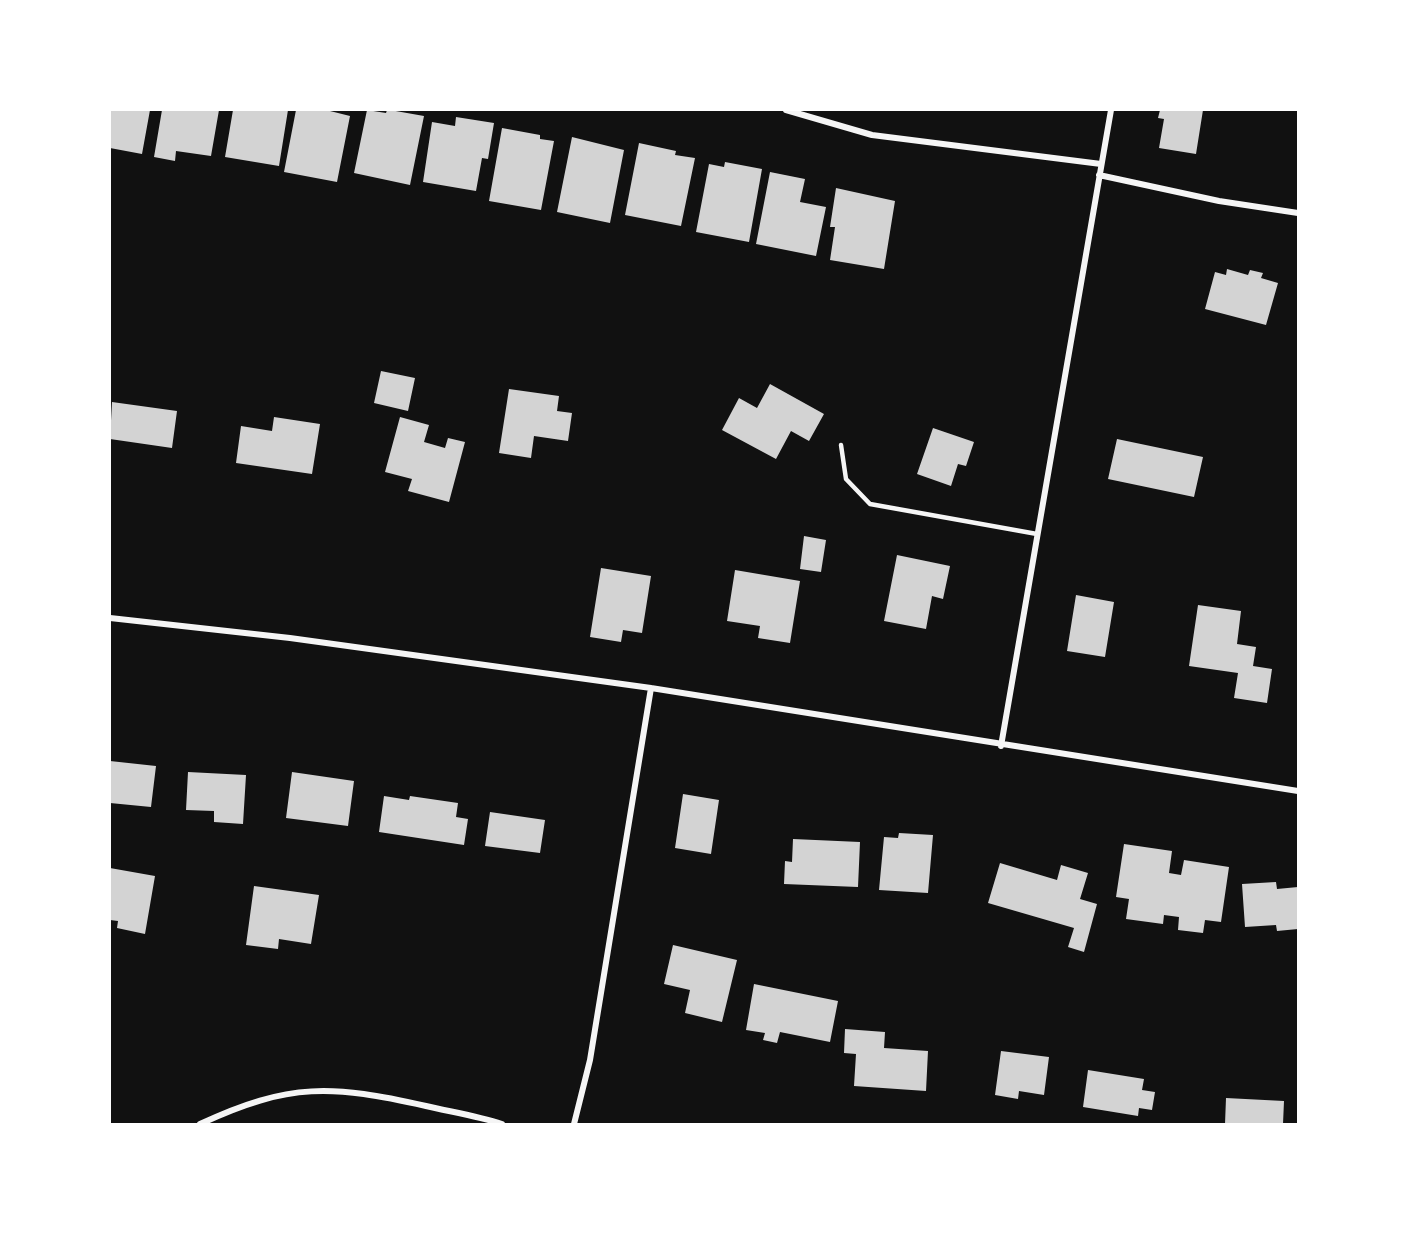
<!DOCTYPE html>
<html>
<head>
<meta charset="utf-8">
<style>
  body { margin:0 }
  #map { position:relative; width:1408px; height:1234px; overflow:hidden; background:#111; font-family:Karla,sans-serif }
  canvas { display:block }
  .frame { position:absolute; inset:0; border:111px solid #fff; pointer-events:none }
</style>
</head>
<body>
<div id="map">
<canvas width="1408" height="1234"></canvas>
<div class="frame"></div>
</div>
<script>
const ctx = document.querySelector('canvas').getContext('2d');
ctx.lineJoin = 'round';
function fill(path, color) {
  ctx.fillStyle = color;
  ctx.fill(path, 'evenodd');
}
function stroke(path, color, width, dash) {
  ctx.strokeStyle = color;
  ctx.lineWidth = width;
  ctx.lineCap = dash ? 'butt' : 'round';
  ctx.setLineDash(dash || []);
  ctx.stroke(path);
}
fill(new Path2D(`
  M110,110h40l-8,44 -32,-6z
  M162,110h57l-8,46 -35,-5 -1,10 -21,-4z
  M233,110h55l-9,56 -54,-9z
  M296,110h30l24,6 -13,66 -53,-10z
  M367,110l19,3 1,-3h3l34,6 -14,69 -56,-12z
  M1160,110h43l-7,44 -37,-6 5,-29 -6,-1z
  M456,117l38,6 -6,36 -6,-1 -6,33 -53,-9 9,-60 23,4z
  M502,128l38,7v4l14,2 -13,69 -52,-9z
  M572,137l52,13 -14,73 -53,-11z
  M639,143l37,8 -1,4 20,3 -14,68 -56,-11z
  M725,162l37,7 -13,73 -53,-10 13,-68 15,3z
  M770,172l35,7 -5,23 26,5 -10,49 -60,-12z
  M836,188l59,13 -11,68 -54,-9 5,-33h-5z
  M1227,269l21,6 2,-5 13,3 -2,5 17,5 -12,42 -61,-16 10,-37 11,3z
  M381,371l34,7 -7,33 -34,-8z
  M770,384l54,30 -15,27 -18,-10 -15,28 -54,-29 17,-32 18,10z
  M509,389l50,7 -2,15 15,2 -4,28 -34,-5 -3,22 -32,-5z
  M112,402l65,9 -5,37 -62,-9z
  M274,417l46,7 -8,50 -76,-11 5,-37 31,5z
  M400,417l29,8 -5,17 21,6 3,-10 17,4 -16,60 -41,-11 4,-12 -27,-7z
  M933,428l41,14 -8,24 -8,-2 -7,22 -34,-12z
  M1117,439l86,18 -9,40 -86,-18z
  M804,536l22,4 -5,32 -21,-3z
  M897,555l53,11 -7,33 -11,-3 -6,33 -42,-8z
  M601,568l50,8 -9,57 -19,-3 -2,12 -31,-5z
  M735,570l65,11 -10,62 -32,-5 2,-12 -33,-5z
  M1076,595l38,7 -9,55 -38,-6z
  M1198,605l43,6 -4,33 19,3 -3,19 19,3 -5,34 -33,-5 4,-25 -49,-7z
  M110,761l46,5 -5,41 -41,-4z
  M188,772l58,3 -3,49 -29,-2v-11l-28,-1z
  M292,772l62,9 -6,45 -62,-8z
  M683,794l36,6 -8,54 -36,-6z
  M384,796l25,4 1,-4 48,7 -2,14 12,2 -4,26 -85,-13z
  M490,812l55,8 -5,33 -55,-7z
  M899,833l34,2 -5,58 -49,-3 5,-53 14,1z
  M793,839l67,3 -2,45 -74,-3 1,-23 7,1z
  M1124,844l48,7 -3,22 12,2 3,-15 45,7 -8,55 -16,-2 -2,13 -25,-3 1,-13 -15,-2 -1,9 -37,-5 3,-20 -13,-2z
  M1000,863l57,17 4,-15 27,8 -8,26 17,5 -13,48 -16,-5 6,-19 -86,-25z
  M110,868l45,8 -10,58 -28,-6 1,-7 -8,-1z
  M1276,882l1,7 21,-2v42l-21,2 -1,-6 -31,2 -3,-43z
  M254,886l65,9 -8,49 -32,-5 -1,10 -32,-4z
  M673,945l64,15 -15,62 -37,-9 5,-23 -26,-6z
  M754,984l84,17 -8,41 -50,-10 -3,11 -14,-3 2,-7 -19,-3z
  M845,1029l40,3 -1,16 44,3 -2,40 -72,-5 2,-32 -12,-1z
  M1001,1051l48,6 -5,38 -25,-4 -1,8 -23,-4z
  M1088,1070l56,9 -2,11 13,2 -3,18 -13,-2 -1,8 -55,-9z
  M1226,1098l58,3 -1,23h-58z`), '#d3d3d3');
stroke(new Path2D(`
  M841,445l5,34 24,25 167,30`), '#f5f5f5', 4.5);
stroke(new Path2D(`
  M786,110l86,25 229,29
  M1099,175l120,26 79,12
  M110,618l180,20 361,50 647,103
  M1001,746l110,-636
  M200,1124c90,-42 132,-39 226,-18 26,6 52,10 76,18
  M574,1124l16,-64 61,-372`), '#f5f5f5', 6);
</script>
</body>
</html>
